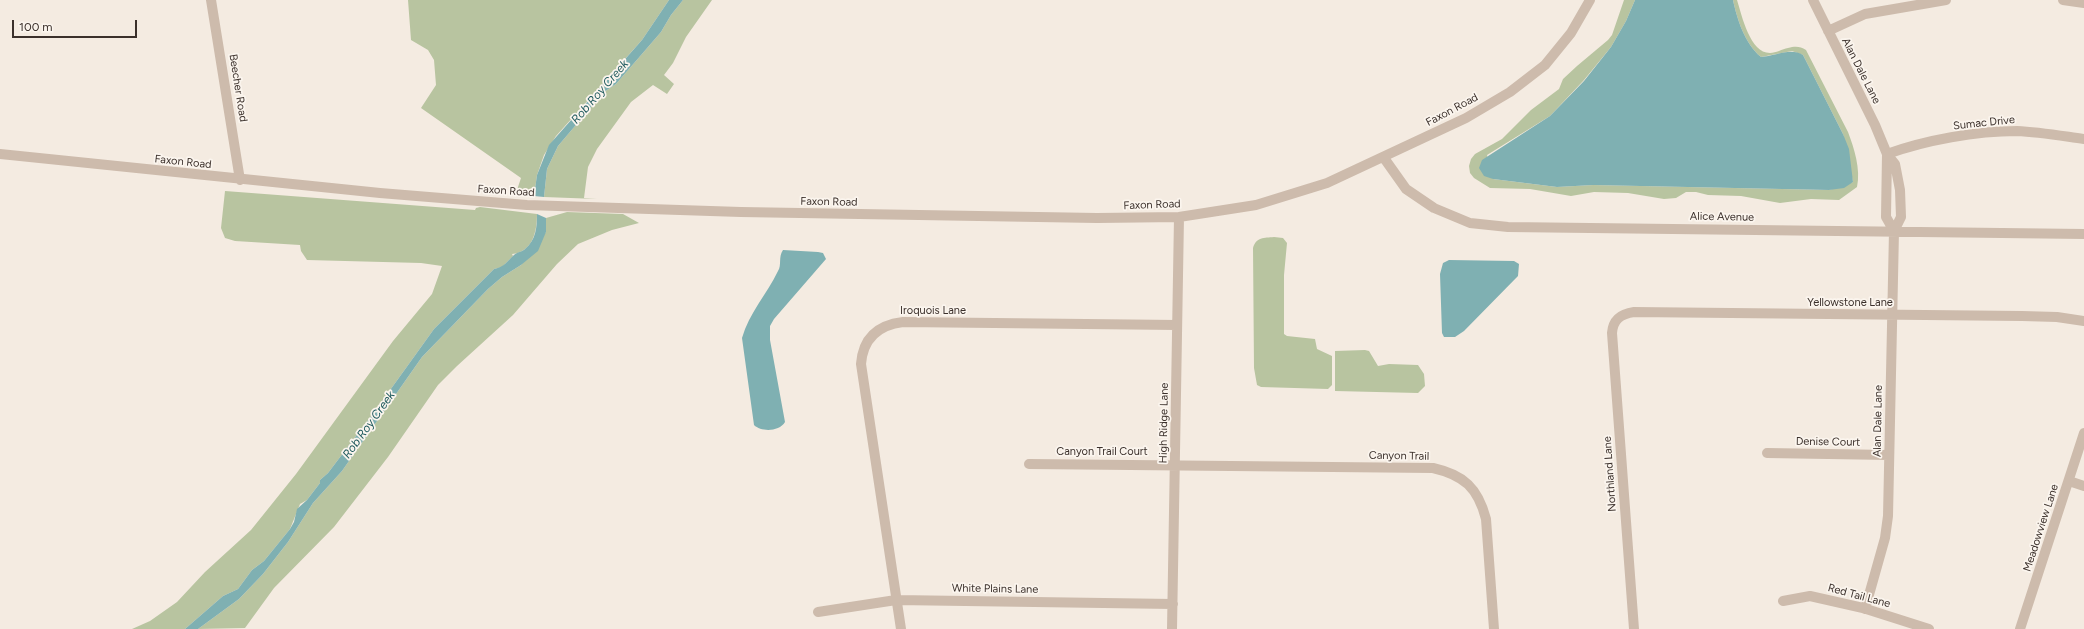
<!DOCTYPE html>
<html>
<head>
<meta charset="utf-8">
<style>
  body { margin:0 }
  #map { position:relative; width:2084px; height:629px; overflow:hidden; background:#f4ebe1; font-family:Figtree,sans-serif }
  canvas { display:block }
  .scale { position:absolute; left:12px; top:20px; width:125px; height:18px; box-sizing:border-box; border:2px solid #3b302b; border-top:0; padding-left:5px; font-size:12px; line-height:14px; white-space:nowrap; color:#3b302b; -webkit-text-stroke:3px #fbf5ee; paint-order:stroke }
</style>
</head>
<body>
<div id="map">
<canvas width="2084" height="629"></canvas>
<div class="scale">100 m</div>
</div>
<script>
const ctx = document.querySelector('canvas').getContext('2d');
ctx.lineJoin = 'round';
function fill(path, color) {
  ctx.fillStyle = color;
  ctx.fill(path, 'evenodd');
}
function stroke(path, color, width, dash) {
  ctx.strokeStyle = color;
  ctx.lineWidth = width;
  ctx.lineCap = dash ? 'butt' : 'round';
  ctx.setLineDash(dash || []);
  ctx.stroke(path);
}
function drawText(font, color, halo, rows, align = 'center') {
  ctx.font = font + ' Figtree,sans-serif';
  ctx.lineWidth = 3.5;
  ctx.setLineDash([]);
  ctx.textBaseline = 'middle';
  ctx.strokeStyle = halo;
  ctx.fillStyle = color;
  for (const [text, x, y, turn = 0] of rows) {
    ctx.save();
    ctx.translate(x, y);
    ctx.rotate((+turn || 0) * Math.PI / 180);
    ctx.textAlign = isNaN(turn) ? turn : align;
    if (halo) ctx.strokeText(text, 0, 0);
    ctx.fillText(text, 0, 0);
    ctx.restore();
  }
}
fill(new Path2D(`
  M408,0h261l-27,40 -86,96 -12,19 -7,20 -3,21h-19l6,-18 -100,-70 15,-23 -2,-25 -6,-10 -17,-10z
  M683,0h29l-26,37 -13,26 -9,12 10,9 -7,10 -14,-9 -22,17 -34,47 -9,18 -4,31 13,1 -53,-2 3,-28 11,-23 46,-54 12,-8 45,-52 10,-17z
  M1624,0h11l-9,21 -15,26 -27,33 -34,36 -63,39 6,24 64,8 36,-2 236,5 24,-8 -10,-48 -40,-79 -11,-4 -31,6c-16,-13 -24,-38 -28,-57h4c5,16 13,53 33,53 6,0 12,-4 18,-5 7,-2 12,-2 18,2l42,82c6,16 13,37 9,55l-18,13 -28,-1 -31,4 -39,-7 -33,-1 -12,-3h-10l-10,6 -12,1 -36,-6 -34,-1 -23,4 -41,-7 -40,-1 -16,-10 -4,-5 -1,-7 2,-7 4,-5 27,-15 29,-29 28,-21 4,-10 14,-13 31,-26 4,-5z
  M225,191l250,19 1,-2 4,-1 57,7c0,17 -4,38 -25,40l1,2 -11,11 -8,2 -60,60 -59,82 -47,62 -8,7v3l-13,17 -7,4 -10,25 -26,32 -12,9 -14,19 -15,7 -38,33h-53l18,-8 27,-19 28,-30 46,-42 45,-56 97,-133 39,-47 10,-28 -21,-3 -114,-3 -6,-9 -1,-6 -65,-4 -10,-3 -4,-10z
  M567,212l56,2 16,9 -27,7 -34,14 -21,20 -44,51 -56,51 -19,19 -50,72 -54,70 -60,61 -29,40 -47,1 41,-30 24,-25 25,-32 25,-39 29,-32 80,-114 66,-68 14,-12 19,-12 25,-33v-14z
  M1274,237l9,1 4,5 -3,32v59l3,2 28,3 2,10 15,7v29l-4,4 -67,-2 -4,-2 -3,-17 -1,-120c3,-11 11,-10 21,-11z
  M1365,350l4,1 9,15 11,-2 29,1 6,9 1,12 -7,7 -83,-2v-40z`), '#b8c4a0');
fill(new Path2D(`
  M669,0h14l-12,15 -10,17 -45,52 -12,8 -46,54 -11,23 -3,28 -10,-1 3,-21 12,-30 93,-105z
  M1635,0h98c4,19 12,44 28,57 14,-1 30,-10 42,-2l40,79 6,15 4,33 -9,6 -15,2 -236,-5 -36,2 -64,-8 -9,-3 -5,-8 3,-8 68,-44 34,-35 27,-34 15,-26z
  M537,214l9,4v14l-8,19 -17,14 -19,12 -14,12 -66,68 -80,114 -29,32 -25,39 -25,32 -24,25 -41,30h-13l38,-33 15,-7 14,-19 12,-9 26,-32 4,-7 3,-13 10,-9 13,-17v-3l8,-7 47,-62 59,-82 60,-60c11,-2 13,-8 20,-14 3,-3 8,-3 11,-6 11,-9 12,-22 12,-35z
  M783,250l35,2 5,1 3,6 -52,60 -4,7v14l15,82c-6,10 -24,10 -31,3l-12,-87c7,-25 25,-44 36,-67 4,-6 0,-14 5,-21z
  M1449,260l65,1 5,3 -1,12 -54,55 -9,6h-11l-2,-4 -2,-59 3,-11z`), '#7fb0b2');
stroke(new Path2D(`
  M211,0l29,180
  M1813,0l62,125 12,29 8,10 5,26 1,27 -7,14 -6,285 -3,22 -20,71
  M2063,0l21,3
  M1828,31l37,-17 81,-14
  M0,154l380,39 147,12 214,7 356,6 82,-1 77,-12 71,-22 139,-65 44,-26 35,-27 26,-32 19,-33
  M1887,154c39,-14 89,-23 130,-23 22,1 45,5 67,8
  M1887,154l-1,63 8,14
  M1384,158l22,31 28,19 36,15 38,4 576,7
  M1767,453l122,2
  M1029,464l404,4c31,7 45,20 53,51l8,110
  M2069,481l15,5
  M1783,601l27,-5 53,12 66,21
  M818,612l78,-12 277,4
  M901,629l-40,-265c2,-26 17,-39 42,-42l274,3
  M1172,629l7,-412
  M1634,629l-22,-296c1,-13 8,-19 22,-21l388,4 35,1 27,4
  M2020,629l64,-196`), '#cdbbac', 10);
drawText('11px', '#3b302b', '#fbf5ee', [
  ["Alan Dale Lane",1861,71,63],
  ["Beecher Road",238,88,81],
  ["Faxon Road",1452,110,-28],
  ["Sumac Drive",1984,123,-6],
  ["Faxon Road",183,162,6],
  ["Faxon Road",506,191,4],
  ["Faxon Road",829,202,1],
  ["Faxon Road",1152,205,-2],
  ["Alice Avenue",1722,217,1],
  ["Yellowstone Lane",1850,303],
  ["Iroquois Lane",933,311],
  ["Alan Dale Lane",1878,421,-89],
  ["High Ridge Lane",1164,423,-89],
  ["Denise Court",1828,442,1],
  ["Canyon Trail Court",1102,452],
  ["Canyon Trail",1399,456,1],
  ["Northland Lane",1610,474,-94],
  ["Meadowview Lane",2041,528,-72],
  ["White Plains Lane",995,589,1],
  ["Red Tail Lane",1859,596,15]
]);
drawText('italic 12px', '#1f5a5e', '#fbf5ee', [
  ["Rob Roy Creek",600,92,-49],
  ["Rob Roy Creek",369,425,-54]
]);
</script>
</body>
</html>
